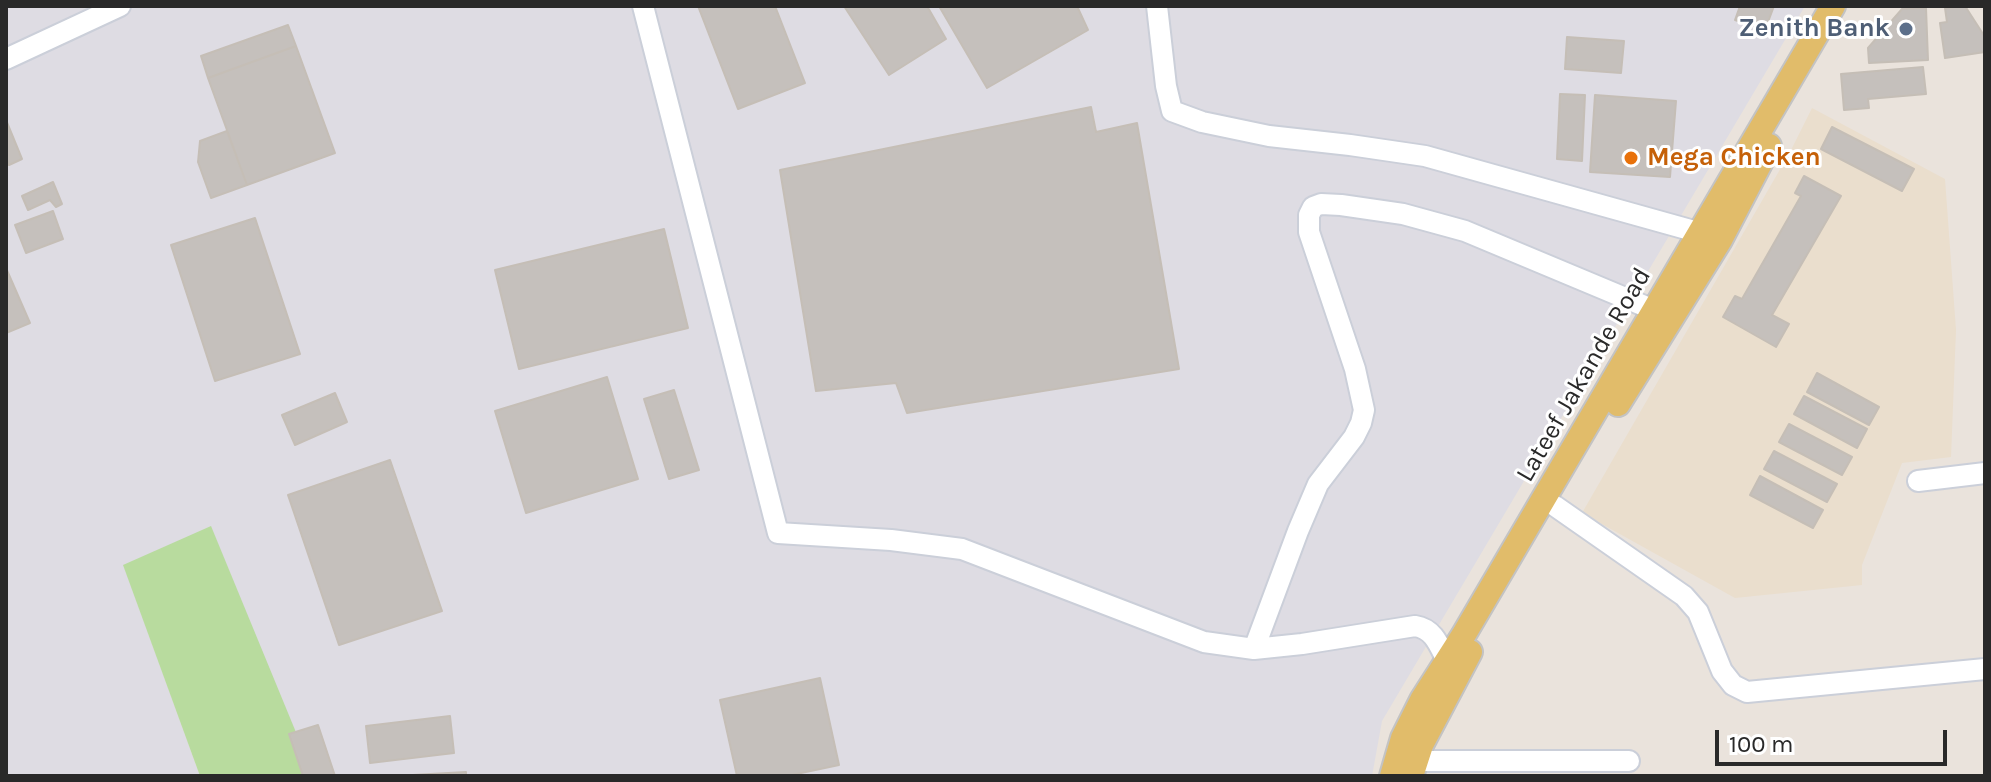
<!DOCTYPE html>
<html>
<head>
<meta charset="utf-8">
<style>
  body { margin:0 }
  #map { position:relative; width:1991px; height:782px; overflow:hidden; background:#eae3dc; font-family:Karla,sans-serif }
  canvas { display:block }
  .frame { position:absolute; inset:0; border:8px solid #292929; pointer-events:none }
  .scale { position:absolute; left:1715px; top:730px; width:232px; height:36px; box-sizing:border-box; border:4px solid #292929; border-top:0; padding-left:10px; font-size:24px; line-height:28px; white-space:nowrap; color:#292929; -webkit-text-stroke:6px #fff; paint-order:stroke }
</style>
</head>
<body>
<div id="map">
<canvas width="1991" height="782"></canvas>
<div class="frame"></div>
<div class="scale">100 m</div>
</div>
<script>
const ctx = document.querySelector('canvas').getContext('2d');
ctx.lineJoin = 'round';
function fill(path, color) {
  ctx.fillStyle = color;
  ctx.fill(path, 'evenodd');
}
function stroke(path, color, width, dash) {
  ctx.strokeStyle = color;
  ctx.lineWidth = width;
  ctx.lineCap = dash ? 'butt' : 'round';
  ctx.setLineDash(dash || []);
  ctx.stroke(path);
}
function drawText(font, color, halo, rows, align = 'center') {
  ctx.font = font + ' Karla,sans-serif';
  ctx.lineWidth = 6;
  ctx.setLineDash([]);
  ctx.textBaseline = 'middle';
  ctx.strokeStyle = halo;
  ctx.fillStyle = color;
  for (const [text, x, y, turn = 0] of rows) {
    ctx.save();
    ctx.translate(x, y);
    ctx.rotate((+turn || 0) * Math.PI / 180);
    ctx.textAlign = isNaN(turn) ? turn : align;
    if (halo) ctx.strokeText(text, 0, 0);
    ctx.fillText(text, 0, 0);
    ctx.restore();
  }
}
fill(new Path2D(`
  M6,6h1799l-423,715 -10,55h-1058l-190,-210 76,210h-194z`), '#dedce3');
fill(new Path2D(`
  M1812,108l133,71 11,151 -5,127 -49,6 -40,102v20l-127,13 -153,-85 208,-361z`), '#eadecd');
fill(new Path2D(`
  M211,526l103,250h-114l-77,-211z`), '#b8db9e');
const building = new Path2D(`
  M698,6h77l30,77 -67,26z
  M844,6h83l19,33 -57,36z
  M939,6h138l11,24 -101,58z
  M1740,6h34l-9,24 -30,-10z
  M1965,6l20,31v15l-40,6 -5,-35 7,-1 -2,-14z
  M1926,8l2,52 -59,3 -1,-15 34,-39z
  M288,25l8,21 -88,32 -7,-22z
  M1567,37l57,4 -3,32 -56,-4z
  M296,46l39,107 -88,32 -39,-107z
  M1923,67l3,27 -58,5 1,9 -25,2 -3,-36z
  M1560,94l25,1 -3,66 -25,-2z
  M1595,95l81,6 -6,76 -80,-5z
  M1091,107l5,25 41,-9 42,246 -272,44 -11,-30 -80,8 -36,-221z
  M6,120l16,39 -13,6 -3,-7z
  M1832,127l82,42 -12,22 -81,-42z
  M227,131l20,54 -36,13 -13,-36 2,-21z
  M1804,176l37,20 -69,119 17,9 -13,23 -53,-30 12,-21 7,3 59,-103 -6,-3z
  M53,182l9,22 -6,3 -6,-7 -22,10 -6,-14z
  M53,211l10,28 -37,14 -11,-28z
  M255,218l45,136 -85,27 -44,-136z
  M664,229l24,99 -169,41 -24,-99z
  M6,268l24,55 -24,10z
  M1817,373l62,34 -10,18 -62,-33z
  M607,377l31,102 -112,34 -31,-102z
  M674,390l25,80 -30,9 -25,-80z
  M335,393l12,29 -52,23 -13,-30z
  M1804,396l63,33 -10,19 -63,-34z
  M1789,424l63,33 -10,18 -63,-33z
  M1774,451l63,33 -10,18 -63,-33z
  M390,460l52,151 -103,34 -51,-150z
  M1760,476l63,34 -10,18 -63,-33z
  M820,678l19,87 -52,11h-50l-17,-76z
  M450,716l4,37 -84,10 -4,-37z
  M318,725l17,51h-32l-14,-42z
  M466,772v4h-71z`);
fill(building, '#c5c0bc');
stroke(building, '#c5beb6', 2);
const minor = new Path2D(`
  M643,6l135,527 113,7 71,9 242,93 50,7 48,-5 113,-18c19,3 24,19 32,35
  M1157,6l9,80 6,25 30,11 67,14 81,9 75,11 276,77
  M6,59l114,-53
  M1918,481l67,-8
  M1555,506l129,90 14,16 24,59 11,14 14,7 238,-23
  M1254,649l44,-118 20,-47 36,-47 7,-14 3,-13 -9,-41 -46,-137v-17l4,-8 8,-3 20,1 62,9 62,17 189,79
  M1416,761h213`);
const major = new Path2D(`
  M1618,404l102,-164 49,-94
  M1392,776l11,-38 19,-38 41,-64 370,-630
  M1411,776l10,-31 49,-93`);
stroke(minor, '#cbcfd9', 24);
stroke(major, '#c3c3c3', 28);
stroke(minor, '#fff', 20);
stroke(major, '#e1bc6a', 24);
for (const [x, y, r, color] of [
  [1906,29,8,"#5c6f8a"],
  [1631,158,8,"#e8710a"]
]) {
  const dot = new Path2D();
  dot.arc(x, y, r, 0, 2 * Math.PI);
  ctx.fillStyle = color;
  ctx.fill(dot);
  stroke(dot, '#fff', 3);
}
drawText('bold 26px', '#4e5e75', '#fff', [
  ["Zenith Bank",1890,29]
], 'right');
drawText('bold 26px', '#c56008', '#fff', [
  ["Mega Chicken",1647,158]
], 'left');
drawText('26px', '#292929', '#fff', [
  ["Lateef Jakande Road",1584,375,-60]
]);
</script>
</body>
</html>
